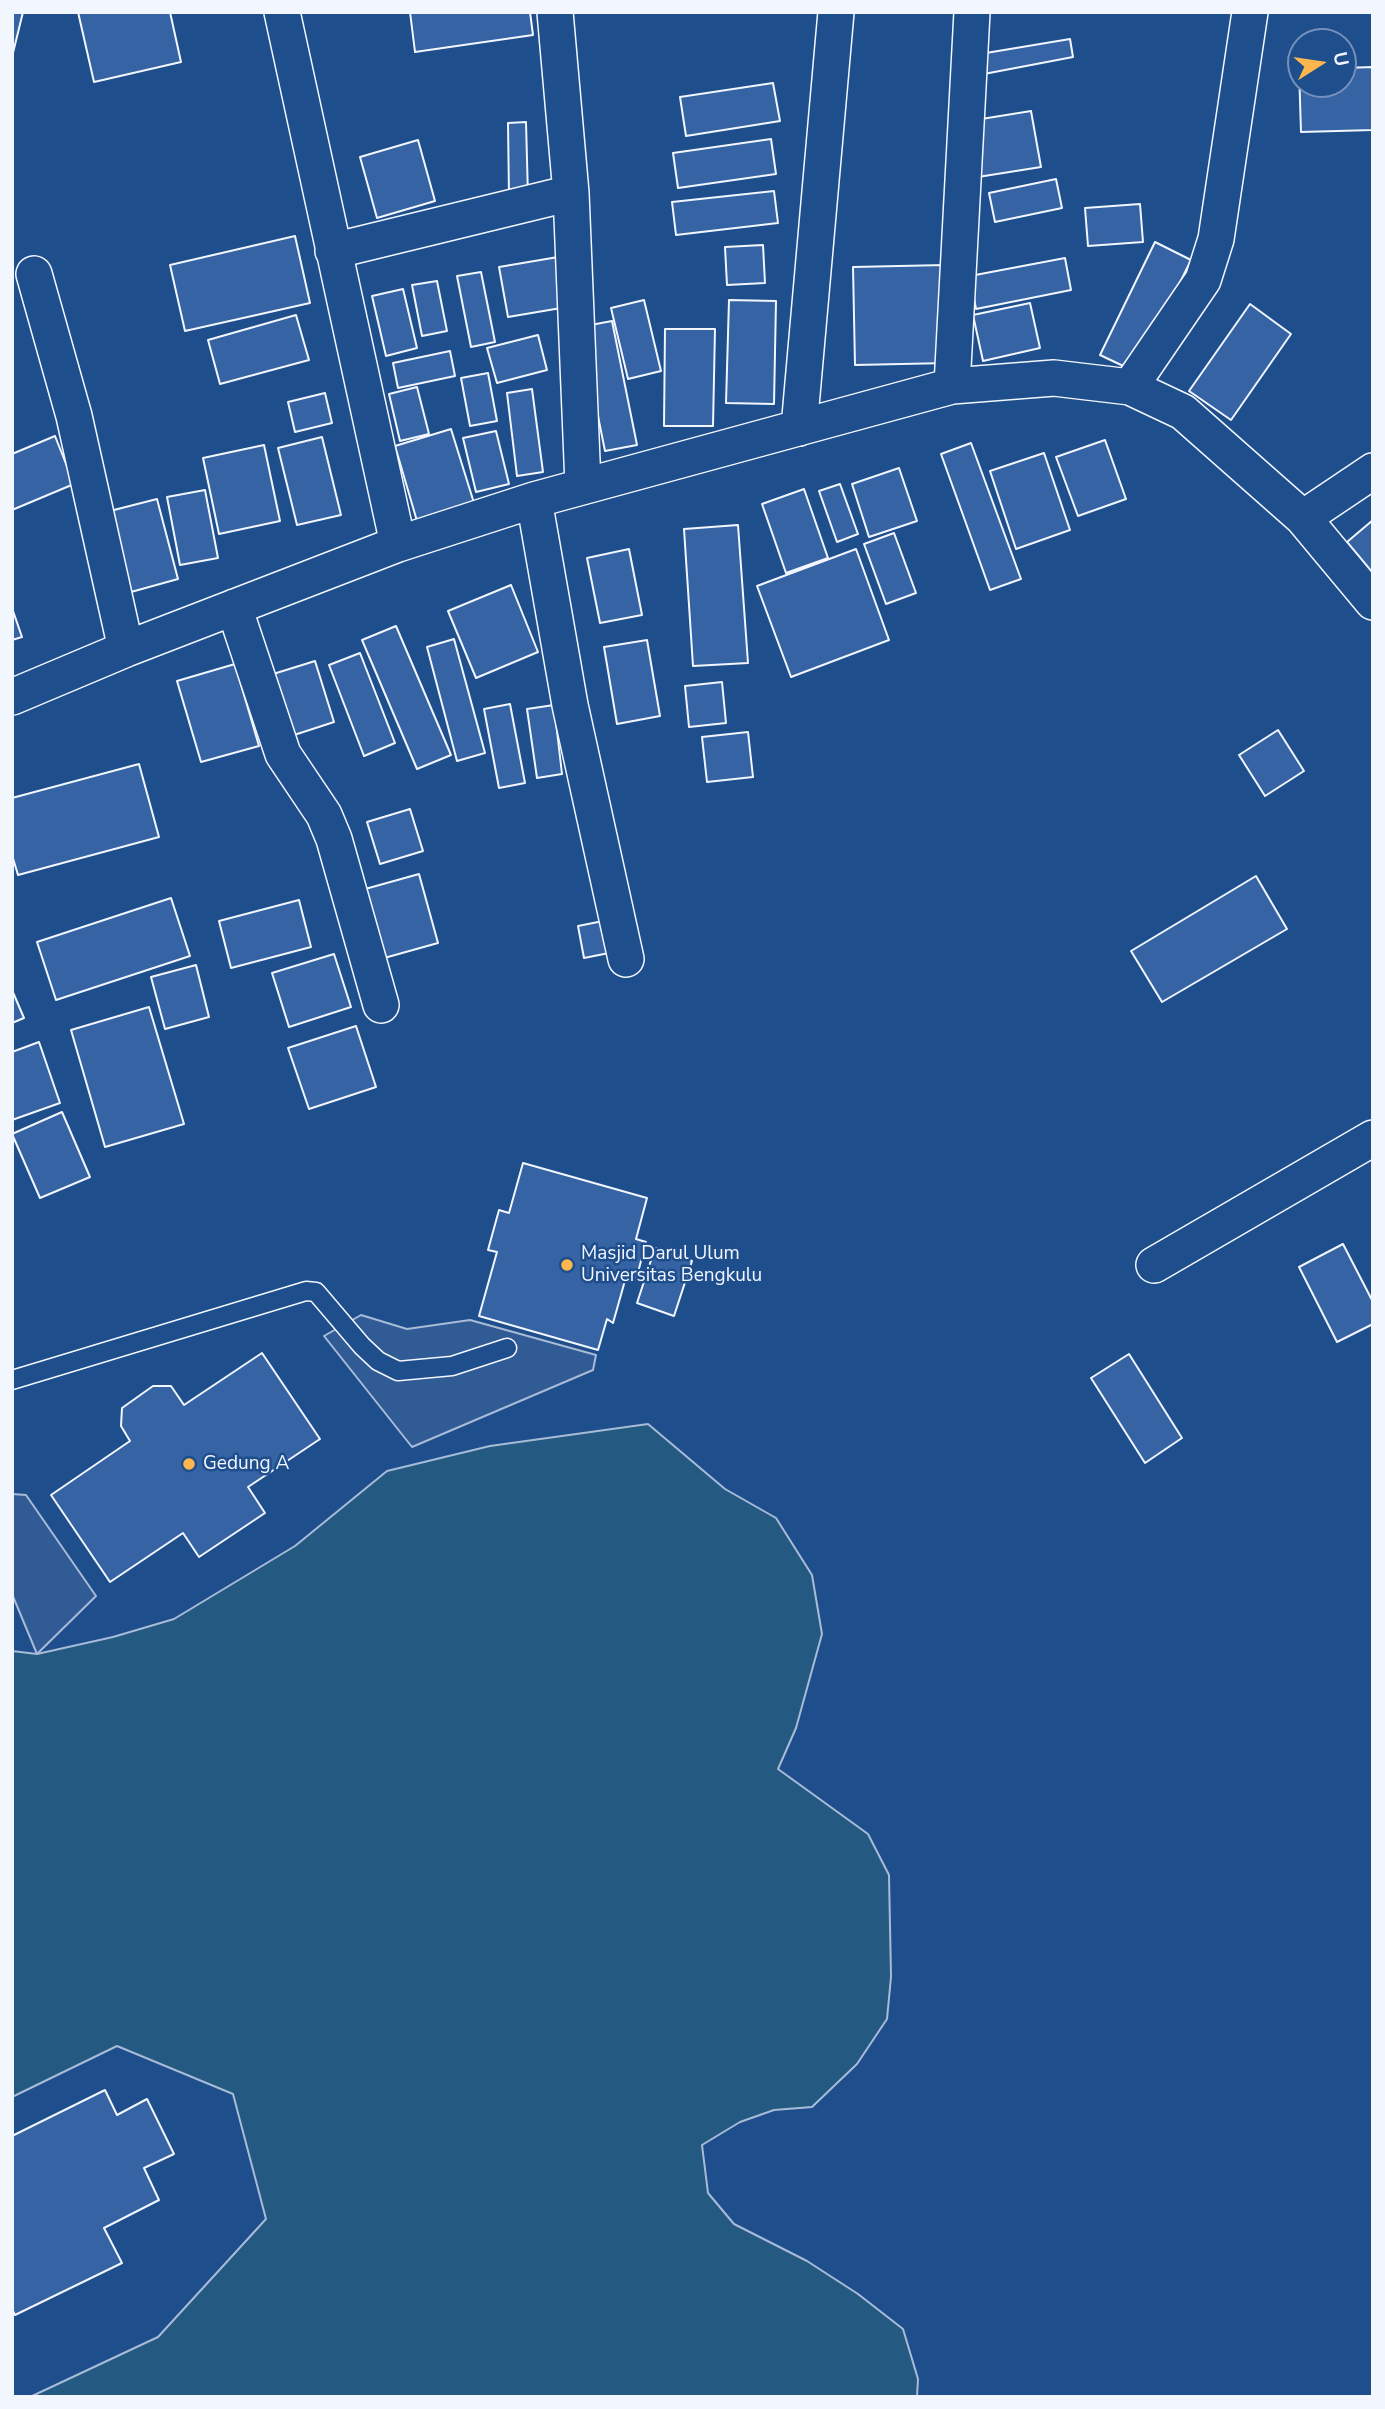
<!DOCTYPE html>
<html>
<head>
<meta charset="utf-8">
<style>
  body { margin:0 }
  #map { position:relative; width:1385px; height:2409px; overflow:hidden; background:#1f4e8c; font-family:"Nunito Sans",sans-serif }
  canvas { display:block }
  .frame { position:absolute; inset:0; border:14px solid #f2f6ff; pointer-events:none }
  .north { position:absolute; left:1287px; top:28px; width:70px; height:70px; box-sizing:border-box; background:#1f4e8c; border:2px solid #7391ba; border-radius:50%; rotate:78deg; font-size:19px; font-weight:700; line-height:28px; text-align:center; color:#f2f6ff }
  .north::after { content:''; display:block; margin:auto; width:24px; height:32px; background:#ffb74d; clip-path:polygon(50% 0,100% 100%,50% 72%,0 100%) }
</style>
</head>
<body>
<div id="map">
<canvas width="1385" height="2409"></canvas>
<div class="frame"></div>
<div class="north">U</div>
</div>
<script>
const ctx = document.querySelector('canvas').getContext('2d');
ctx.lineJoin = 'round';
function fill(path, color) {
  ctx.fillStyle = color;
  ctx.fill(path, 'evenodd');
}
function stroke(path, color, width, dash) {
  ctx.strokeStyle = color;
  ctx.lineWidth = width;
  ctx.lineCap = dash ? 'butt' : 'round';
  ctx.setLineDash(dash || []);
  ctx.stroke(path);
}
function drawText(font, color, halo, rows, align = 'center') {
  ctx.font = font + ' "Nunito Sans",sans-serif';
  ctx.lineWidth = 5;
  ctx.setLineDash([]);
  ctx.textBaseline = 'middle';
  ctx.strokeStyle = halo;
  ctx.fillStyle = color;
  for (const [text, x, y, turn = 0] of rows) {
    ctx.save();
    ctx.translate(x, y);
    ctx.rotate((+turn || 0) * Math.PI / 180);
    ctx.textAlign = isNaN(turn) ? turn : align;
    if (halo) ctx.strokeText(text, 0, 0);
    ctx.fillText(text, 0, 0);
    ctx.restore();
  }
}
const green = new Path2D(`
  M648,1424l77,65 51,29 36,57 10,59 -26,94 -18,41 90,65 21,41 2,102 -4,42 -30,45 -45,43 -38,3 -34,12 -38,23 6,48 26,31 73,37 51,33 45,35 15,50 -1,18h-887l128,-60 108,-118 -33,-125 -116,-48 -105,51v-446l25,3 76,-17 61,-18 121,-73 92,-75 103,-25z`);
fill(green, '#245a82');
stroke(green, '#a8bbd7', 2);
const parking = new Path2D(`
  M361,1315l46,14 63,-9 126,35 -3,15 -181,77 -88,-111z
  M12,1494l14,1 70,101 -59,58 -25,-60z`);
fill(parking, '#305b95');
stroke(parking, '#a8bbd7', 2);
const building = new Path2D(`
  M12,12h11l-11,45z
  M78,12h92l11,50 -87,20z
  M410,12h120l3,23 -118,17z
  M1070,39l3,18 -89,17 -4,-20z
  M1373,67v63l-72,2 -2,-63h2v15h42v-16z
  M773,83l7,38 -94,15 -6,-39z
  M1031,111l10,56 -63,10 -9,-56z
  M526,122l2,75h-19l-1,-74z
  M771,139l5,35 -98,14 -5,-35z
  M418,140l17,61 -58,17 -17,-61z
  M1056,179l6,29 -67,14 -6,-29z
  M774,191l4,32 -102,12 -4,-33z
  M1140,204l3,38 -55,4 -3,-38z
  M295,236l15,67 -125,28 -15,-66z
  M1155,242l36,18 -55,112 -36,-17z
  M763,245l2,38 -38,2 -2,-38z
  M558,257l9,50 -59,10 -9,-50z
  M1065,258l6,32 -95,19 -6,-33z
  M945,265l3,98 -93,2 -2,-98z
  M481,272l14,70 -24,5 -14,-71z
  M437,281l10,50 -25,5 -10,-51z
  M403,289l14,59 -31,8 -14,-60z
  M644,300l17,71 -33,8 -17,-71z
  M729,300l47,1 -2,103 -48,-1z
  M1030,303l10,45 -57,13 -10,-46z
  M1250,304l41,30 -60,86 -42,-29z
  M296,315l13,45 -89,24 -12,-44z
  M612,321l25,124 -32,6 -25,-124z
  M665,329h50l-2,97h-49z
  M538,335l9,35 -50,13 -10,-35z
  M450,351l5,25 -57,12 -5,-25z
  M488,373l9,48 -27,5 -9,-48z
  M417,387l12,47 -29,7 -11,-47z
  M532,389l11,83 -26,4 -10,-83z
  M325,393l7,30 -37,9 -7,-30z
  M451,429l23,74 -57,18 -22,-75z
  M496,431l13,53 -33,8 -13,-54z
  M55,436l19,48 -62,26v-56z
  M322,437l19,78 -44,10 -19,-77z
  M1105,440l21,59 -48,17 -22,-59z
  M971,443l50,136 -31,11 -49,-136z
  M264,445l16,76 -61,13 -16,-76z
  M1044,453l26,77 -54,19 -26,-78z
  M899,468l18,53 -48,16 -17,-53z
  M840,484l18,50 -21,8 -18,-51z
  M804,489l24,69 -42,15 -24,-69z
  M205,490l13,68 -38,7 -13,-68z
  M157,499l21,80 -47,13 -21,-81z
  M1373,520v52h-1l-25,-30z
  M738,525l10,138 -55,3 -9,-137z
  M894,533l22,60 -30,11 -22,-60z
  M629,549l13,66 -42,8 -13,-65z
  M856,549l33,91 -98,37 -34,-91z
  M511,585l27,67 -62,26 -28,-67z
  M12,608l10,29 -10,3z
  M396,626l55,129 -34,14 -55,-129z
  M454,639l31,114 -28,8 -30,-114z
  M647,640l13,76 -43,8 -13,-77z
  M360,653l35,90 -31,13 -35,-91z
  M315,661l19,61 -46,15 -18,-62z
  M235,664l24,82 -58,16 -24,-81z
  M722,682l4,41 -37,4 -4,-41z
  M510,704l15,79 -26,5 -15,-79z
  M554,705l8,69 -25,4 -10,-69z
  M1278,730l26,41 -39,25 -26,-41z
  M748,732l5,45 -46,5 -5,-45z
  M139,764l20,73 -141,38 -6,-20v-57z
  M410,809l13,42 -43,13 -13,-42z
  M419,874l19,69 -61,17 -19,-69z
  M1256,876l31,53 -125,73 -31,-51z
  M171,898l19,58 -134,44 -19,-58z
  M299,900l12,47 -80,21 -12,-47z
  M613,919l6,32 -35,7 -6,-32z
  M334,954l17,53 -62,20 -17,-54z
  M196,965l13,52 -44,12 -14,-52z
  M12,990l12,28 -12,5z
  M149,1007l35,117 -79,23 -34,-117z
  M356,1026l20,61 -67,22 -21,-61z
  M39,1042l21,61 -48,17v-68z
  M62,1112l28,65 -50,21 -28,-64z
  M523,1163l124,35 -11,41 10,3 -10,38 -10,-3 -13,46 -6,-4 -9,31 -119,-34 18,-64 -9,-2 11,-40 10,3z
  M1343,1244l30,58v22l-36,18 -38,-75z
  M655,1248l37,13 -18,55 -37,-13z
  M262,1353l58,86 -72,48 17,26 -66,44 -16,-24 -73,49 -59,-87 79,-54 -9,-15 1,-18 31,-22h18l13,19z
  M1129,1354l53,84 -37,25 -54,-85z
  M105,2090l12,25 30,-16 27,55 -30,14 15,32 -55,28 18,35 -107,52 -3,-6v-173z`);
fill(building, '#3563a3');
stroke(building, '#f2f6ff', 2);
const lane = new Path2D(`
  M12,1380l294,-89 10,1 46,54 16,15 20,10 54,-5 55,-18`);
const street = new Path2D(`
  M282,12l116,532
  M555,12l16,181 12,292
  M333,251l238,-58
  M34,274l40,142 52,233
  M952,386l20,-374
  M1130,387l73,-107 13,-41 34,-227
  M799,428l37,-416
  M534,500l36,205 56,254
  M1303,518l70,-47
  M234,607l49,147 41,61 10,24 47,166
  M12,697l114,-48 272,-105 136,-44 418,-114 102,-8 76,9 53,25 120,106 70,84
  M1154,1265l219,-127`);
stroke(lane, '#f2f6ff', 21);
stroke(street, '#f2f6ff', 38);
stroke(lane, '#1f4e8c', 18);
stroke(street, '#1f4e8c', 35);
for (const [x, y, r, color] of [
  [567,1265,7,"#ffb74d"],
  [189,1464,7,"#ffb74d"]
]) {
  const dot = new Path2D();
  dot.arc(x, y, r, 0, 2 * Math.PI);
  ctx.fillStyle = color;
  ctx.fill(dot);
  stroke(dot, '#1f4e8c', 2.5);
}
drawText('19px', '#f2f6ff', '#1f4e8c', [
  ["Masjid Darul Ulum",581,1254],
  ["Universitas Bengkulu",581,1276],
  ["Gedung A",203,1464]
], 'left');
</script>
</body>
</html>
